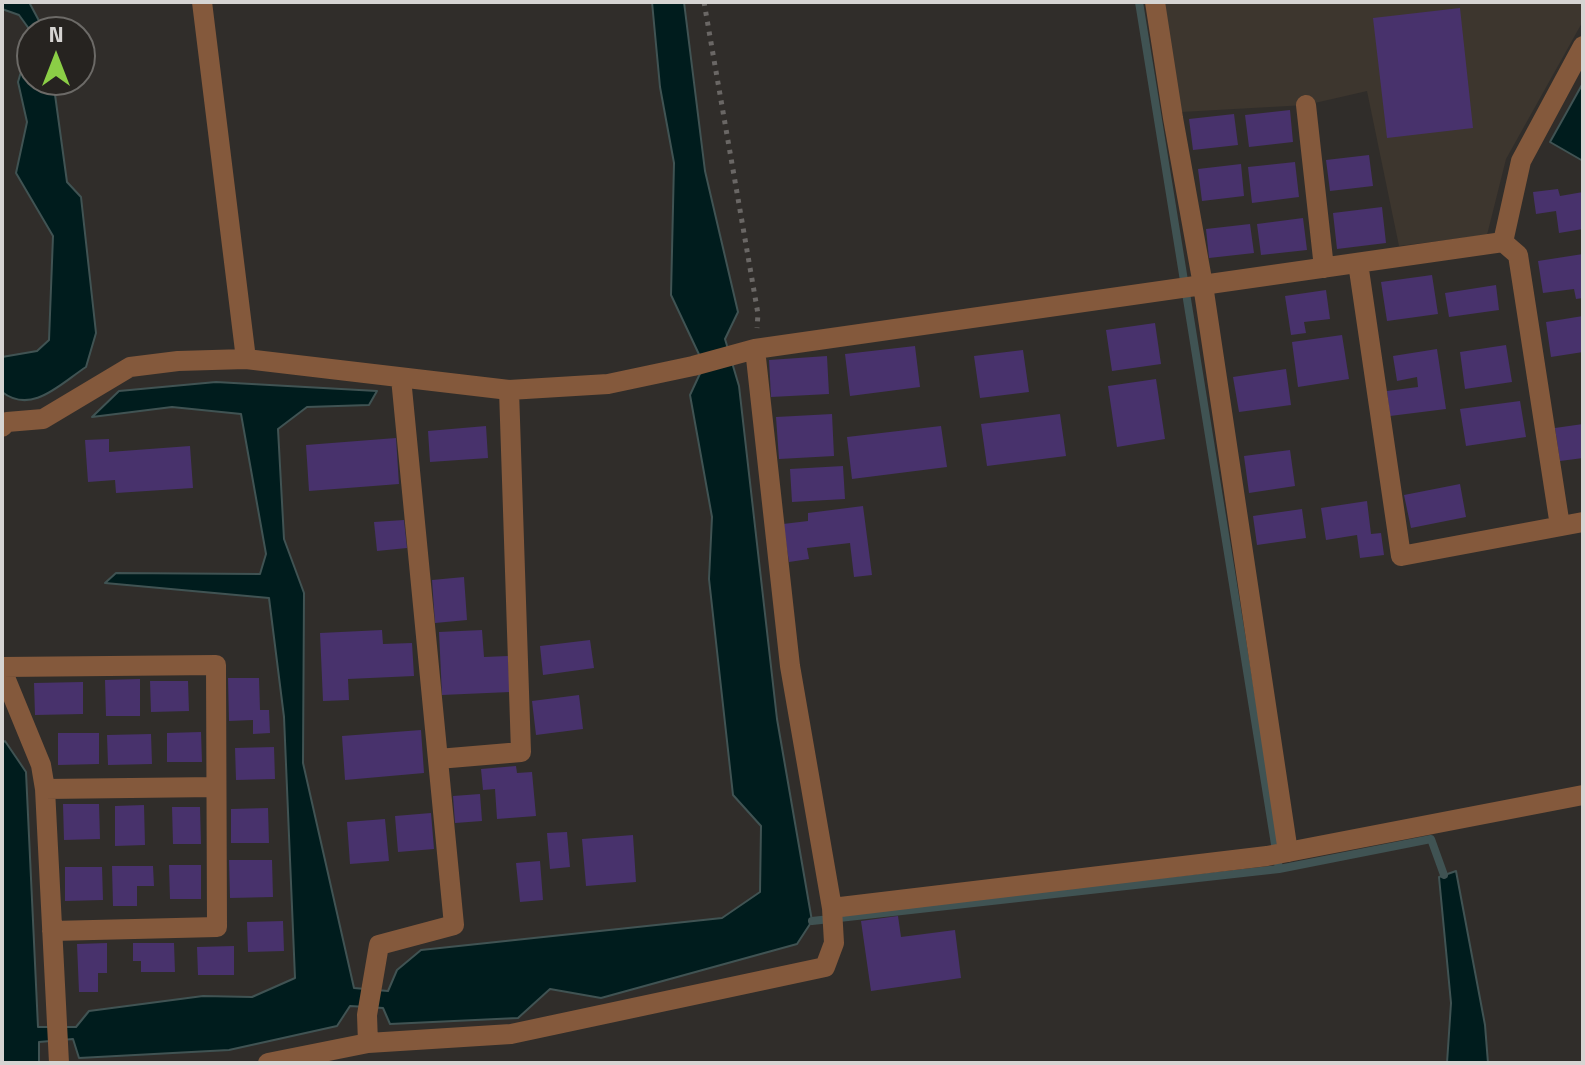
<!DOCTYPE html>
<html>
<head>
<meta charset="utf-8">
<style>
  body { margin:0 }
  #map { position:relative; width:1585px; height:1065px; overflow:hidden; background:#302d2a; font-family:"Titillium Web",sans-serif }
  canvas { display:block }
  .frame { position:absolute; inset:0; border:4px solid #d6d4d2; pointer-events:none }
  .north { position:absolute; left:16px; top:16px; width:80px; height:80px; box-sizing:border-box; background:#262320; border:2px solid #6c6a67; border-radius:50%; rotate:0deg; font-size:22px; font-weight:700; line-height:32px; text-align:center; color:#d6d4d2 }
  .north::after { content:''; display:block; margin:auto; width:28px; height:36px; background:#8bce46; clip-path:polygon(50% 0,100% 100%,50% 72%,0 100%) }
</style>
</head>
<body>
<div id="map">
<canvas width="1585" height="1065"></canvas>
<div class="frame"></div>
<div class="north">N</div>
</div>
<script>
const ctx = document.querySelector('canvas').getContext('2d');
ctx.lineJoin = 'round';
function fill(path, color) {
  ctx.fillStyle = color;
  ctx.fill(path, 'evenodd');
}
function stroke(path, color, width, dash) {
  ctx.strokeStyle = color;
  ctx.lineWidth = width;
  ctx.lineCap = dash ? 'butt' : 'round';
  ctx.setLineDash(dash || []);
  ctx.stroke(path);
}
fill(new Path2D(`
  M1164,2h419v19l-77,138 -19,76 -88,11 -32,-155 -61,14 -125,7z`), '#3d362e');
const water = new Path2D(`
  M2,2h27l16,30 -13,1 -13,-18 -17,-6z
  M652,2h32l21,169 33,141 -13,27 14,47 38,333 35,202 -15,23 -196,54 -51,-9 -32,29 -128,6 -7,-16 -33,-2 -13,20 -108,24 -150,8 -6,-19 -34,3v21h-37v-320l3,-2 21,31 12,255h38l13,-16 114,-15 49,1 43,-19 -11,-261 -15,-119 -164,-15 11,-10 144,1 6,-20 -25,-140 -69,-7 -80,10 27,-26 97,-9 161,9 -8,14 -62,2 -29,22 6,110 20,54 -1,170 51,225 34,3 9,-21 24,-20 301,-32 38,-26 1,-66 -28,-31 -24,-216 3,-62 -22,-122 14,-30 -33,-70 3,-132 -14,-76z
  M32,34v46h21l14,102 14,15 15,136 -10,34c-26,17 -54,48 -84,25v-35l35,-6 12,-11 4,-104 -37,-63 11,-51 -9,-40z
  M1583,83v78l-33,-19z
  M1456,871l29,154 3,38h-41l4,-60 -12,-126z`);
fill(water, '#001c1d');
stroke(water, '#405353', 2);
stroke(new Path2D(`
  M1139,2l140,867
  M812,921l467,-52 152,-30 13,36`), '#405353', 8);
fill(new Path2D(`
  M1460,8l13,120 -86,10 -14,-120z
  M1290,110l3,32 -44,5 -4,-32z
  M1234,114l4,31 -45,5 -4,-31z
  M1369,155l4,31 -43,5 -4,-31z
  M1295,162l4,35 -47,6 -4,-36z
  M1241,164l3,32 -42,5 -4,-32z
  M1558,189l2,7 23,-4v37l-24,4 -3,-22 -20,3 -3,-22z
  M1382,207l4,36 -49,6 -4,-36z
  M1303,218l4,32 -46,5 -4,-31z
  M1250,224l4,29 -45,5 -3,-29z
  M1583,254v44l-7,1 -2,-10 -31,4 -5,-32z
  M1432,275l6,39 -51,7 -6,-39z
  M1496,285l3,25 -50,7 -4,-24z
  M1326,290l4,29 -26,3 2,11 -15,2 -6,-39z
  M1583,316v36l-32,5 -5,-35z
  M1155,323l6,41 -49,7 -6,-41z
  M1342,335l7,44 -51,8 -6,-45z
  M1506,345l6,37 -47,7 -5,-37z
  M915,346l5,41 -70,9 -5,-42z
  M1437,349l9,60 -56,7 -3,-25 31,-4 -1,-10 -20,4 -4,-25z
  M1023,350l6,42 -49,6 -6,-42z
  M827,356l2,38 -58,3 -2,-37z
  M1286,369l5,36 -52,7 -6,-35z
  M1156,379l9,60 -48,8 -9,-61z
  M1520,401l6,36 -60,9 -6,-37z
  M832,414l2,42 -55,3 -3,-42z
  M1060,414l6,42 -79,10 -6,-42z
  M1583,424v34l-23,3 -5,-33z
  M486,426l2,32 -58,4 -2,-31z
  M941,426l6,41 -95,12 -5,-42z
  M396,438l3,46 -90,7 -3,-46z
  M109,439v13l81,-6 3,42 -77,5 -1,-13 -27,2 -3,-42z
  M1290,450l5,36 -46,7 -5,-37z
  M843,466l2,33 -53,3 -2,-33z
  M1460,484l6,33 -55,11 -7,-33z
  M1367,501l4,33 10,-1 3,22 -24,3 -3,-23 -31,5 -5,-32z
  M863,506l9,69 -18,2 -4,-34 -43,5 2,11 -20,3 -6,-38 25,-3v-8z
  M1302,509l4,29 -49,7 -4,-29z
  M404,520l3,28 -30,3 -3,-29z
  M464,577l3,43 -32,3 -3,-43z
  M382,630l1,14 29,-1 2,33 -66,3 1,21 -26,1 -3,-68z
  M482,630l2,27 24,-1 2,36 -68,3 -3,-63z
  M590,640l4,28 -51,7 -3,-29z
  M228,678h31l1,32h9l1,23 -17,1v-14l-24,1z
  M140,679v37h-34l-1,-36z
  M150,681h38l1,30 -38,1z
  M83,682v32l-48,1 -1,-32z
  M579,695l4,34 -47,6 -4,-34z
  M421,730l3,43 -79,7 -3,-44z
  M201,732l1,30h-35v-29z
  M58,733h41v31l-41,1z
  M151,734l1,30 -44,1 -1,-30z
  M274,747l1,32 -39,1 -1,-32z
  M516,766l1,7 15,-1 4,44 -39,3 -2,-30 -12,1 -2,-21z
  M480,794l2,27 -27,2 -2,-27z
  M63,804h36l1,35 -36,1z
  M144,805l1,40 -30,1v-40z
  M172,807h28l1,37h-28z
  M268,808l1,35h-38v-34z
  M431,813l3,36 -36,3 -3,-36z
  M385,819l4,42 -39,3 -3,-42z
  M567,832l3,35 -20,2 -3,-36z
  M633,835l3,47 -50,4 -4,-47z
  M229,860h43l1,37 -43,1z
  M540,861l3,39 -23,2 -4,-39z
  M169,865h32v34h-31z
  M112,866h41l1,20h-17v20h-24z
  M65,867h37l1,33 -38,1z
  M898,916l3,21 54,-7 6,48 -90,13 -10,-70z
  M283,921l1,30 -36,1 -1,-30z
  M107,943v30h-9v19h-19l-2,-48z
  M133,943h41l1,29h-34v-11h-8z
  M234,946v29h-36l-1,-28z`), '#48326c');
stroke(new Path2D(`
  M704,2l54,312 -1,14`), '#6a6765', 5, [4, 6]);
stroke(new Path2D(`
  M202,2l44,357
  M1155,2l18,116 30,167 85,567
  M1306,105l18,163
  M1503,242l15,13 42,271
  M1358,263l43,293 182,-34
  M2,427l5,-5 36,-3 87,-52 48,-6 68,-2 263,31 99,-6 85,-18 62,-17 748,-107 18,-81 62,-115
  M2,667l214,-2 1,262 -165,4
  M2,670l39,95 4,24 14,274
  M438,759l83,-7 -12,-362
  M45,789l171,-2
  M832,908l435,-52 316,-61
  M368,1043l-1,-28 12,-70 75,-20 -53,-547
  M268,1063l100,-20 143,-9 314,-67 9,-24 -2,-35 -42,-242 -35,-317`), '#84593c', 20);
</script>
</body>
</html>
